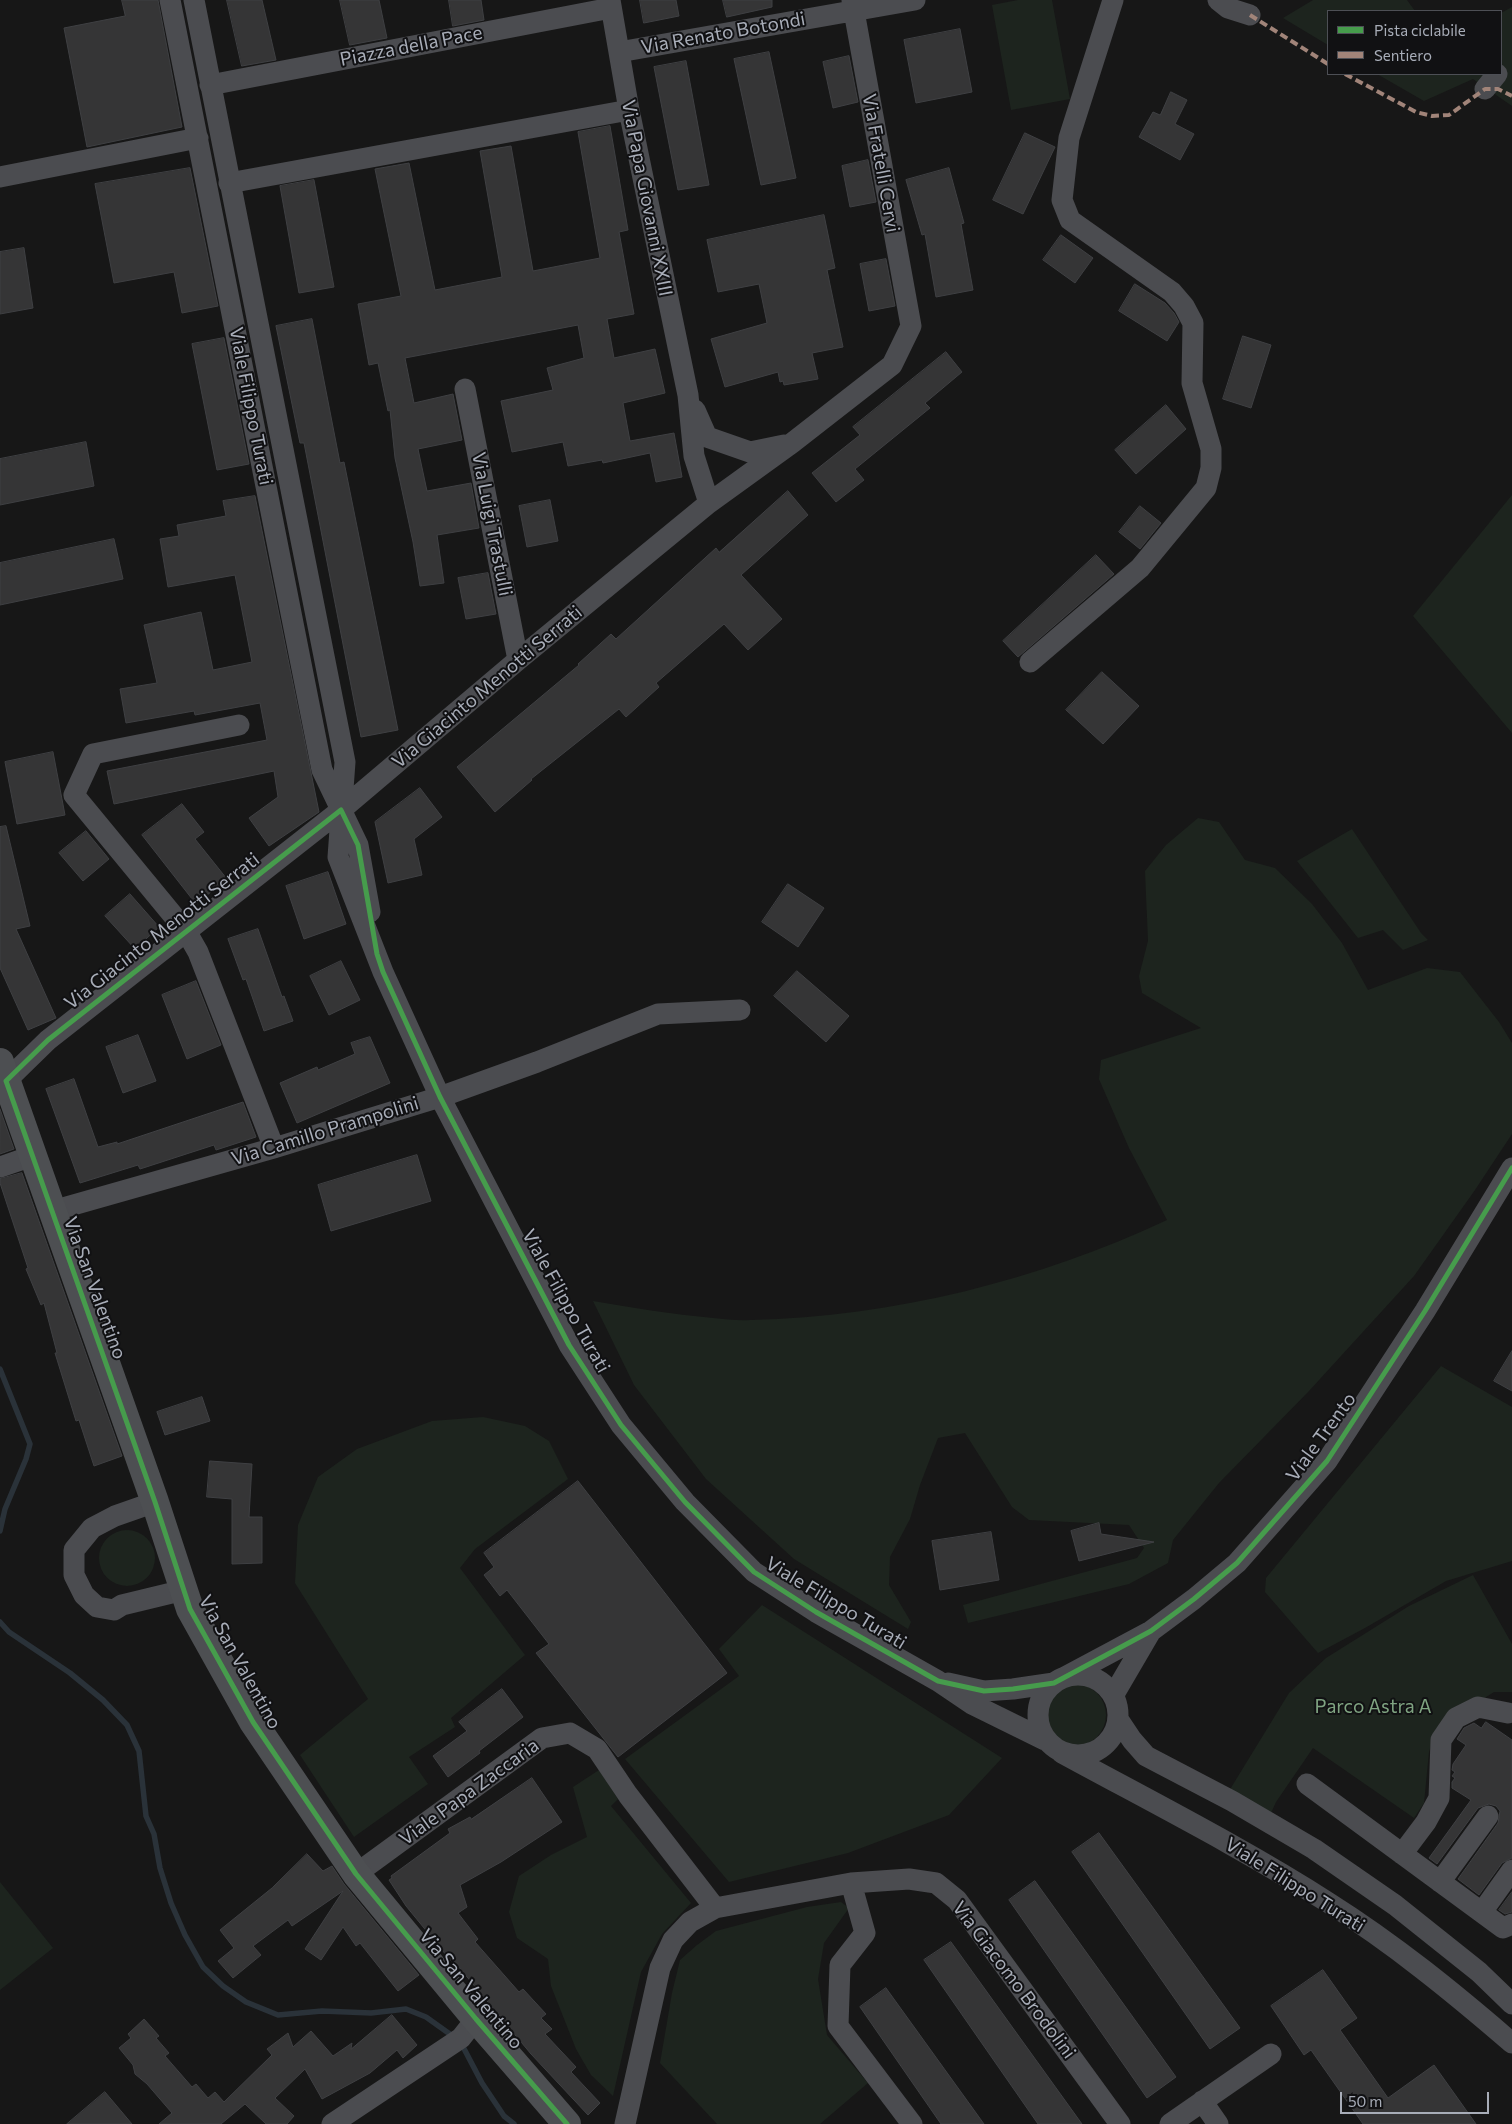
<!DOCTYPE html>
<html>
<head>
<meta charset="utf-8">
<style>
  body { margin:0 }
  #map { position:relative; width:1512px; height:2124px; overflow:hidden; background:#171717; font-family:Commissioner,sans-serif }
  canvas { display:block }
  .legend { position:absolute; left:1327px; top:10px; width:175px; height:65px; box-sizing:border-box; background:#111113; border:1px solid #4d4f55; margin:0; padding:6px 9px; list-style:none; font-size:15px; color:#a8adb8 }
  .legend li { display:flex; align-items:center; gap:10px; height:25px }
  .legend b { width:25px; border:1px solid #4d4f55 }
  .scale { position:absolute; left:1340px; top:2092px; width:149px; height:22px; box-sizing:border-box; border:2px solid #a8adb8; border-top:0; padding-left:6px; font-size:15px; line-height:18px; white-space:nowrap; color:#a8adb8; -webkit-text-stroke:4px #111113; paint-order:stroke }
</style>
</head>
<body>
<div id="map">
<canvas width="1512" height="2124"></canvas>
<ul class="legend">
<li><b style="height:6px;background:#469c4c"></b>Pista ciclabile</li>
<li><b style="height:6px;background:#a18479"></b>Sentiero</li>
</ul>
<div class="scale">50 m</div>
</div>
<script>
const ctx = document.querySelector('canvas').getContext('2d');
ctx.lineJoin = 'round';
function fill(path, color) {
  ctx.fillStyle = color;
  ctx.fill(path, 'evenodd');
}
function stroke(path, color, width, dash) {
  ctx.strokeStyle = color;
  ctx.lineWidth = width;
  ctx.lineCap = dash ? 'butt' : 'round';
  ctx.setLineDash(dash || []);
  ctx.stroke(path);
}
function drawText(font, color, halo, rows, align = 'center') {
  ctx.font = font + ' Commissioner,sans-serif';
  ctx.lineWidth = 4;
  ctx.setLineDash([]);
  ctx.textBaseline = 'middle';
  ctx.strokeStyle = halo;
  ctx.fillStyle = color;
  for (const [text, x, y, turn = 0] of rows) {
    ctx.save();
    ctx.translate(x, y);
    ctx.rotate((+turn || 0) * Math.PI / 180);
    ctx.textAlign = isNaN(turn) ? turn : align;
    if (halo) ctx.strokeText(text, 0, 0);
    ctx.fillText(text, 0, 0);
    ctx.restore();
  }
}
fill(new Path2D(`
  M1018,0h34l18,99 -59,11 -19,-105z
  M1313,0h94l8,11h-87v34l-45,-27z
  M1512,7v99l-39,-27 -49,22 -47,-27h124v-61z
  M1512,495v238l-99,-117z
  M1198,818l21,4 26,38 30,8 37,36 30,39 26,47 59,-22 33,4 39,50 13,21v91l-37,56 -61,86 -105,115 -90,92 -46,57 -5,23 -39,21 -161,39 -5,-18 174,-47 7,-10 -15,-23 -100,-5 -17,-13 -47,-74 -27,5 -18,47 -10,34 -20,38 -1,28 22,37 -3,7 -114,-70 -88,-80 -72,-94 -41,-84c40,7 79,13 120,17 12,1 25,3 38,2 142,-3 288,-40 416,-100l-38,-72 -30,-69 2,-19 100,-32 -59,-35 -3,-17 9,-35 -3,-70 21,-26z
  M1352,829l69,104 7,7 -25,10 -20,-20 -25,8 -61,-77z
  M1441,1366l71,41v154l-66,20 -81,47 -47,25 -53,-61 1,-14z
  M483,1417l42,9 24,15 19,38 -93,70 -15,19 65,87 -74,63 4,9 -46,30 19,27 -74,53 -54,-82 68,-56 -73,-116 3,-58 20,-48 39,-28 75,-28z
  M99 1558a28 28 0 1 1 56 0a28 28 0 1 1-56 0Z
  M1473,1575l39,69v48h-18l-58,37 -7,23 -5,51 -10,15 -101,-70 -37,54 -5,11 -42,-22 60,-98 37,-35 83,-52z
  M762,1605l240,153 -53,57 -101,38 -119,29 -104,-123 114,-83 -20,-27z
  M1044 1715a31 31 0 1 1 62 0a31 31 0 1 1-62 0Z
  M599,1770l19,29 -7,7 80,97 -29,31 -21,38 -28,124 -22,-21 -15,-26 -25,-63 -3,-27 -31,-21 -8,-26 10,-36 32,-21 36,-18 -14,-50z
  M0,1882l53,66 -53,42z
  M841,1902l8,6 -25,35 -6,36 9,56 41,48 -48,41h-103l-57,-61 12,-70 8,-33 17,-15 19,-14 91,-24z`), '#1d241e');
stroke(new Path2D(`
  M0,1369l30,75 -4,15 -21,50 -5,22
  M0,1622l9,10 61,41 33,27 24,25 12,26 7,65 8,18 6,34 11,35 14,32 18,32 20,19 23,16 32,13 44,-4 49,2 35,-4 20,8 28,20
  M461,2043l21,40 22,33 10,8`), '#2a3239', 5.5);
const building = new Path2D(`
  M122,0h36l24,127 -95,20 -23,-119 61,-12z
  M227,0h35l14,60 -34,6z
  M340,0h39l8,38 -37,7z
  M449,0h32l3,20 -31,6z
  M640,0h36l3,16 -35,7z
  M723,0h49v7l-45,10z
  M960,29l12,63 -56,11 -12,-63z
  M769,52l27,126 -35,7 -27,-126z
  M849,56l9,46 -25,6 -10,-46z
  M686,61l23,124 -31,5 -24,-123z
  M1171,92l16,8 -12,24 19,10 -14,26 -41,-23 14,-25 7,3z
  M610,126l18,104 -9,2 15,82 -27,5 7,39 41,-9 10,44 -42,10 7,38 44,-8 8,44 -26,5 -6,-29 -47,10 -1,-3 -34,6 -5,-24 -51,10 -11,-51 52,-11 -6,-22 37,-10 -6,-33 -173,33 9,45 39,-9 9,46 -44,9 9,42 44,-8 8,45 -42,7 7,48 -24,3 -7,-44 -18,-84 -5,-48 -2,1 -10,-48 -9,2 -11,-61 43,-8 -26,-127 34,-6 26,127 67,-13 -22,-126 31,-5 22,125 67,-13 -22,-126z
  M1025,133l30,14 -32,67 -30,-14z
  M868,160l8,42 -26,5 -8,-41z
  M190,168l28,138 -36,7 -8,-41 -60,11 -19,-99z
  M949,168l15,55 -3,1 12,66 -37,7 -11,-63 -3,1 -16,-55z
  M314,180l20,107 -35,6 -19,-107z
  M824,215l11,53 -8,2 16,77 -31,6 6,26 -34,6 -1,-4 -3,1 -2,-10 -53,15 -14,-48 56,-16 -8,-39 -41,8 -11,-52z
  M1061,235l32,23 -18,25 -32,-23z
  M24,248l9,60 -33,6v-62z
  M886,259l9,47 -26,5 -9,-47z
  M1135,284l30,19 9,10 5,9 -12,19 -48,-30z
  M312,319l28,144 4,-1 54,268 -37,7 -57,-294h-4l-24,-117z
  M1243,336l28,9 -20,63 -28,-9z
  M224,338l25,126 -32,6 -25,-126z
  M946,352l16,20 -37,31 5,5 -75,61 9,11 -28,22 -24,-29 48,-38 -7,-8z
  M1166,405l20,24 -50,45 -21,-24z
  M86,442l8,44 -94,19v-46z
  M788,491l20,24 -67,60 41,44 -34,31 -24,-26 -68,59 3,4 -33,30 -7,-8 -88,70 1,1 -37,32 -38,-45 122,-102 -1,-1 33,-30 5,5 100,-91 3,4z
  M255,496l64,316 -50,34 -20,-28 29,-21 -4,-26 -160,33 -7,-33 160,-31 -7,-37 -65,12 -1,-4 -68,12 -6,-34 37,-6 -13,-58 57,-13 12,58 39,-8 -17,-87 -67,12 -8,-48 19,-3 -2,-11 49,-9 -3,-15z
  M550,500l8,41 -31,6 -8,-41z
  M1140,506l21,17 -21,26 -21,-17z
  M114,539l9,40 -123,26v-42z
  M1096,555l18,19 -96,83 -15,-16z
  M488,573l8,41 -30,5 -8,-41z
  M1102,672l37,34 -36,38 -37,-34z
  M53,752l12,63 -48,9 -12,-62z
  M420,788l22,29 -28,22 8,36 -34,8 -13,-61z
  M182,804l22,28 -9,7 32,40 -31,25 -54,-69z
  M6,826l24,100 -14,3 40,89 -28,12 -28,-62v-141z
  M86,831l23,28 -26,22 -24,-28z
  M328,872l18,52 -42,15 -18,-53z
  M788,884l36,24 -26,39 -36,-25z
  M130,894l29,33 -24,22 -30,-33z
  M258,929l24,68 2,-1 9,25 -29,10 -18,-52 -3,1 -15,-41z
  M341,961l19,39 -31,15 -19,-39z
  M797,971l52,45 -23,26 -52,-46z
  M196,981l25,64 -34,14 -25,-64z
  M138,1035l18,46 -33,12 -17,-46z
  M370,1037l20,46 -93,40 -17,-40 37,-16 1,3 37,-16 -4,-11z
  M74,1079l24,68 19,-5v2l126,-42 13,35 -40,13 -2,-5 -74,24 -2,-4 -58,18 -34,-94z
  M0,1109l14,40 -14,5z
  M417,1155l14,46 -100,30 -13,-46z
  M22,1173l100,283 -28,10 -15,-46 -3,1 -21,-68h2l-13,-50 -3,2 -15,-36 2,-1 -28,-85v-4z
  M1512,1351v40l-18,-10z
  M202,1397l8,24 -45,14 -8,-23z
  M210,1461l42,3 -3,53h13v46l-30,1v-65l-25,-2z
  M578,1481l149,192 -109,84 -82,-104 13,-9 -42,-54 -7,6 -16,-21 10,-8 -10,-14z
  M1099,1523l2,11 53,8 -75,19 -8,-30z
  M991,1532l8,48 -59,10 -8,-49z
  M502,1689l21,28 -44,34 1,2 -32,24 -15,-21 34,-25 -8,-9z
  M1486,1722l26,18v118l-10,5 -23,32 -21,-16 40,-56 2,-12 -4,-5 -7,-2 -11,4 -41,56 -8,-6 42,-58 -19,-12v-6l3,-4 -3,-2 3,-4 -3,-2 1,-6 13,-19 -9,-6 7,-11 10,-5 7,5z
  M532,1778l30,44 -61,40 -41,23 7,22 -9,6 20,26 -3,3 44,50 4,-3 23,25 -5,4 11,11 -7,5 31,33 -5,5 29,31 -12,12 -57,-61 -78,-94 -2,1 -45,-55 -17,-26 3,-2 -1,-2 59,-43 -2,-4 22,-12 1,2z
  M1099,1833l141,195 -30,21 -138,-197z
  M307,1854l16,17 9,-5 12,18 75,91 -21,16 -38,-48 -4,3 -13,-19 -22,33 -16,-11 38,-58 -51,35 -4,-6 -35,26 8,9 -28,23 -15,-17 16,-13 -14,-18 52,-42z
  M1035,1881l141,196 -29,21 -138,-198z
  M1512,1892v20l-7,2 -6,-4z
  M951,1942l131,182h-44l-114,-164z
  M1323,1970l34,48 -17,12 48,68 46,-33 42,59h-113l-52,-74 -7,5 -33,-49z
  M886,1988l98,136h-43l-81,-117z
  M392,2015l25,30 -14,13 -6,-8 -27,23 -48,26 -17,-30 -30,29 19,18 -7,8h-21l-21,-20 -24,20h-62l13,-11 -25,-29 -12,-10 -2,-9 -14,-17 12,-10 -3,-4 16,-15 15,17 -3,2 13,15 -4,3 27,31 4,-3 12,14 7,-6 9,10 48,-47 -5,-6 21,-16 5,14 18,-16 22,25 19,-13 -1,6z
  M105,2092l27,32h-65z`);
fill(building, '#353536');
stroke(building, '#3f4043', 1);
stroke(new Path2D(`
  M170,0l152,770 36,75 12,67
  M194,0l151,762 -7,95 45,115 57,125 129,248 52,80 64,77 69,70 62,40 122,69 34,23 73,36
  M610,0l19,110 59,285 6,61 15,47
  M1218,0l10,8 22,7
  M619,52l296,-52
  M210,85l401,-77
  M1485,89l12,-15
  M0,177l198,-39
  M229,183l400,-73
  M465,389l53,271
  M695,410l12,27 43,15 34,-7
  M1030,662l110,-94 66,-80 5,-20v-19l-19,-66 1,-60 -9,-17 -12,-14 -102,-72 -8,-20 7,-62 44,-138
  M239,725l-146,29 -19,41 112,136 12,21 76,196
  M6,1081l42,-41 293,-230 177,-150 191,-157 83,-60 100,-78 19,-39 -59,-326
  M0,1167l32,-11
  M52,1211l222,-63 166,-51 97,-35 121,-48 82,-4
  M155,1502l-40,14 -23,12 -18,22v25l10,20 13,12 17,3 8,-5 62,-15
  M1038 1715a40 40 0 1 1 80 0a40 40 0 1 1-80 0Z
  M1063,1678l88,-47 43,-32 43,-36 90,-102 98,-150 87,-143
  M948,1683l36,8 29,-2 41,-6
  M1113,1696l38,-65
  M1118,1719l14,21 14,16 86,45 82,48 81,56 84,67 33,32
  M1062,1753c90,49 181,95 267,150 65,41 125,90 183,140
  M1307,1784l196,144 9,-4
  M1402,1854l24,-32 13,-24 2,-58 15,-22 22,-11 30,6
  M356,1874l186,-136 28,-5 27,16 31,46 87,113
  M1440,1882l48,-66
  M851,1883l14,50 -25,32 -2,61 74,98
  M1482,1912l30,-42
  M1202,2101l16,23
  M332,2124l129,-86 15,-19
  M625,2124l35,-156 13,-28 17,-18 25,-14 136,-25 58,-4 27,4 21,17 163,224
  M1170,2124l101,-70`), '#4b4c50', 21);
stroke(new Path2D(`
  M0,1062l155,440 35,107 63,113 103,152 120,145 91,105`), '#4d4f52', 28);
stroke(new Path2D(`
  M1250,15l78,49
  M1345,74l71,38 16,4 17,-1 36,-26h13l14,7`), '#a18479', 4, [8, 4]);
stroke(new Path2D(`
  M567,2124l-91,-105 -120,-145 -103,-152 -63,-113 -35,-107 -149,-421 42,-41 293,-230 17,35 19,109 6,18 57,125 129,248 52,80 64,77 69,70 62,40 122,69 46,10 29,-2 41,-6 97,-52 43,-32 43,-36 90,-102 98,-150 87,-143`), '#469c4c', 5);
drawText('19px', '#a8adb8', '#111113', [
  ["Via Renato Botondi",723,33,-10],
  ["Piazza della Pace",411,46,-11],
  ["Via Fratelli Cervi",881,163,80],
  ["Via Papa Giovanni XXIII",647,198,79],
  ["Viale Filippo Turati",251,406,79],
  ["Via Luigi Trastulli",492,524,79],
  ["Via Giacinto Menotti Serrati",487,687,-40],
  ["Via Giacinto Menotti Serrati",162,931,-38],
  ["Via Camillo Prampolini",325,1131,-17],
  ["Via San Valentino",95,1288,70],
  ["Viale Filippo Turati",566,1301,61],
  ["Viale Trento",1321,1437,-54],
  ["Viale Filippo Turati",836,1603,31],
  ["Via San Valentino",240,1662,61],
  ["Viale Papa Zaccaria",469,1792,-36],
  ["Viale Filippo Turati",1295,1885,32],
  ["Via Giacomo Brodolini",1014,1980,53],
  ["Via San Valentino",471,1989,50]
]);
drawText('19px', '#7fa381', '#111113', [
  ["Parco Astra A",1373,1707]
]);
</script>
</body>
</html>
